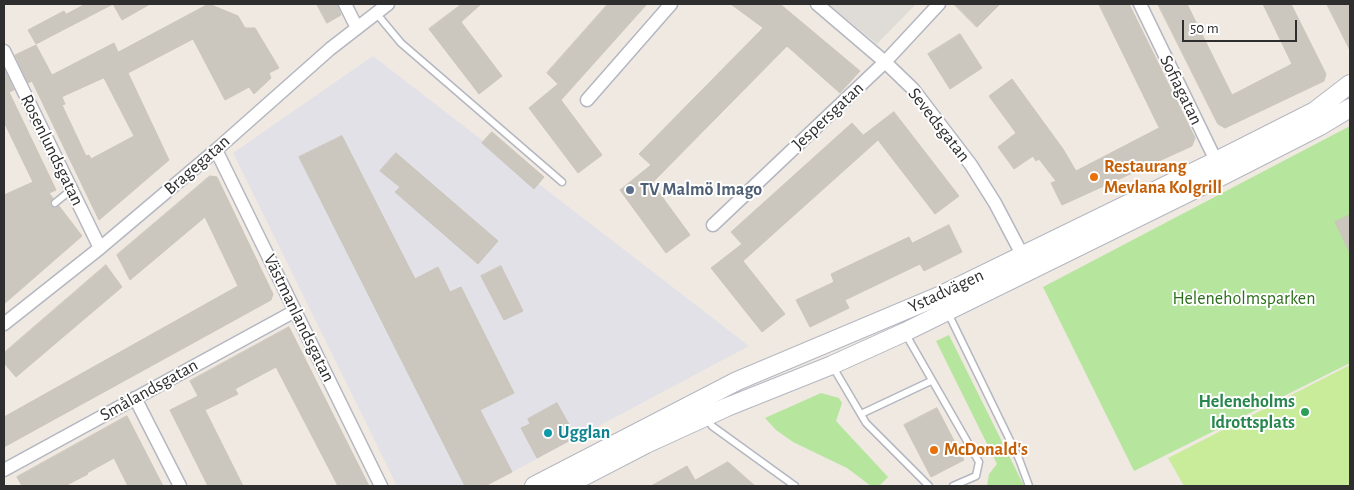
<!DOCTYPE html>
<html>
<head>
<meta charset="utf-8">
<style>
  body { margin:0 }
  #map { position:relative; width:1354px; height:490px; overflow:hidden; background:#efe9e1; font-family:"Alegreya Sans",sans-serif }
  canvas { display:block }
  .frame { position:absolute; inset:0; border:5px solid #2e2e2e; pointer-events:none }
  .scale { position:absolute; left:1182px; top:20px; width:115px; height:22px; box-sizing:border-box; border:2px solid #2e2e2e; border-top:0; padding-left:6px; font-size:15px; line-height:18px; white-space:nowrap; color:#2e2e2e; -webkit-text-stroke:4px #fff; paint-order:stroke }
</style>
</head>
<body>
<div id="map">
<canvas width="1354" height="490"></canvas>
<div class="frame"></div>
<div class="scale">50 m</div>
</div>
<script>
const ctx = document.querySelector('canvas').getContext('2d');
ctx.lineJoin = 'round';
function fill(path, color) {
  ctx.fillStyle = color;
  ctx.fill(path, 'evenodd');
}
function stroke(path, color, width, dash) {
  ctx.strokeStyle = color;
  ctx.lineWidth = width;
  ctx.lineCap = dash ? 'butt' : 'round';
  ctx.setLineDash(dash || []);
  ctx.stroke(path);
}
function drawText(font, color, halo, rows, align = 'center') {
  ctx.font = font + ' "Alegreya Sans",sans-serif';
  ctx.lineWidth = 4;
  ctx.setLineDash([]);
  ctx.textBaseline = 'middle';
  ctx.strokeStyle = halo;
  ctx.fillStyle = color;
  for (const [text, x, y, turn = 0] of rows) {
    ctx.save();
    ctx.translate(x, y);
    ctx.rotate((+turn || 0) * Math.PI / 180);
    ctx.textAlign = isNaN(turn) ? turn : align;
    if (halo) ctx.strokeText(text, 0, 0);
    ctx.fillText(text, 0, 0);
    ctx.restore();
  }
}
fill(new Path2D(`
  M373,56l376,290 -263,140h-89l-164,-333z`), '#e3e1e8');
fill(new Path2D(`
  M1350,126v237l-216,108 -91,-184z
  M949,335l75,151h-37l2,-12 8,-10 -61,-123z
  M821,393l18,5 3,5 -6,18 52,56 -9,9h-8l-24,-18 -54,-26 -17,-12 -11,-12z`), '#b6e59e');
fill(new Path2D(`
  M1350,365v121h-166l-16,-28z`), '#c9ec9a');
fill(new Path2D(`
  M828,4h88l-39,40z`), '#dfdcd8');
const building = new Path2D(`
  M86,4h64l-28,16 -9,-16 -77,40 -8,-14 36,-19 2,3z
  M209,4l29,12 7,12h10l24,40 -10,5 2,5 -17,16 -5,-7 -24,13 -32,-61 -65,34 41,87 -70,60 -67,-139 -4,2 -13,-28 21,-10 16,30 62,-32 4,9zM104,78l30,58 -43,23 -2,-4 -3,1 -24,-51 3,-1 -3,-7z
  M317,4h20l4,11 -14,8z
  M462,4h19l-20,18 41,54 -23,18 -50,-65z
  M608,4h39l-86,96 41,55 -24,18 -49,-65 29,-24 -11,-11z
  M731,4h49l80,67 -20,22 -53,-47 -135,137 38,52 -24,18 -46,-63 31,-25 -12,-11 124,-126z
  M954,4h46l-23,23z
  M1099,4h30l66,134 -3,8 -130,59 -11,-22 5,-2 -17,-22 -3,2 -3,-5 -19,13 -16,-22 18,-14 -27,-37 23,-17 51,70 13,22 83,-43z
  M1158,4h29l45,91 60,-31 -29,-60h28l35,70 -2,7 -99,47 -7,-4z
  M1327,4h23v46z
  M960,34l22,34 -32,21 -22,-35z
  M4,69l10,21 -5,2 47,98 -7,3 4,5 -3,4 1,4 4,2 4,-2 23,30 -78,68v-109l29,-13 -29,-60z
  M894,112l65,84 -24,18 -57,-74 -135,121 42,53 -23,18 -51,-64 31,-24 -11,-12 121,-109 11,12z
  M492,132l52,45 -10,12 -52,-46z
  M342,136l73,143 23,-12 12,25 11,-5 53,106 -34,17 32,62 -27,14h-20l-166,-329z
  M396,153l102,88 -20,23 -83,-72 5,-5 -20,-16z
  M210,176l7,1 56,117 -2,6 -267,147v-30l234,-131 -33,-69 -75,63 -13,-25z
  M1350,215v38l-15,-31z
  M949,225l13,27 -38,19 -4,-7 -75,36 4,8 -39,19 -14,-27 38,-18 -3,-8 78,-37 3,6z
  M106,265l16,22 -106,90 -12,-14v-10z
  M501,266l22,45 -19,9 -23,-44z
  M289,327l80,159h-31l-62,-119 -41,22 3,5 -33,16 38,76h-35l-38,-76 28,-14 -8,-15z
  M557,403l19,34 -39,21 -16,-30 9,-4 -2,-5z
  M937,408l27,52 -33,17 -27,-52z
  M127,416l36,70h-35l-14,-28 -27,15 1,1 -23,12h-43l-5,-9z
  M728,462l27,24h-104l36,-20 8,14z`);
fill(building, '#cbc7bf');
stroke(building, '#cbc5ba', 1);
const lane = new Path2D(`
  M376,13l25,30 161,139
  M55,203l16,-13
  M948,313l71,146 10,27
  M905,333l74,129 -3,14 -23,10
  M833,367l33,56 63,63
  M861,414l70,-33
  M706,418l6,8 83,60`);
const street = new Path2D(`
  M345,4l12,24
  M817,4l68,58 28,27 58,76 24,38 31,59
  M1140,4l80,165
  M4,51l96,197
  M587,100l84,-96
  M216,150l165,336
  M713,225l172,-163 54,-58
  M4,324l96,-76 116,-98 114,-101 58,-45
  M135,398l45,88
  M4,470l291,-159`);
const secondary = new Path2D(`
  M534,486l203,-105 202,-85 277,-135 99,-50 35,-27
  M565,486l81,-42 81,-37 105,-42 73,-33 319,-157 96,-49 30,-18`);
stroke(lane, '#b4b7c1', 9);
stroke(street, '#b4b7c1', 15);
stroke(secondary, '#b4b7c1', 20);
stroke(lane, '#fff', 6);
stroke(street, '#fff', 12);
stroke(secondary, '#fff', 18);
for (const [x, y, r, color] of [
  [1094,177,5,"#e8710a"],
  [630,190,5,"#5c6f8a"],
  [1305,412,5,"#2e9e5b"],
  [548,433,5,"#0f9aa8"],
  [934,450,5,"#e8710a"]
]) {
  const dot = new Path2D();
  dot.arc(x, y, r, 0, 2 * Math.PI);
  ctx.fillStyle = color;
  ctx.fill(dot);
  stroke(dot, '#fff', 2);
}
drawText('18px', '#2e2e2e', '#fff', [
  ["Sofiagatan",1181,90,64],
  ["Jespersgatan",828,116,-43],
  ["Sevedsgatan",939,125,52],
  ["Rosenlundsgatan",52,150,64],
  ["Bragegatan",197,165,-41],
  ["Ystadvägen",946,291,-25],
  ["Västmanlandsgatan",299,318,64],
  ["Smålandsgatan",149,390,-29]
]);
drawText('bold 18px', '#c56008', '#fff', [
  ["Restaurang",1104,167],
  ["Mevlana Kolgrill",1104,188],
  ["McDonald's",944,450]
], 'left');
drawText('bold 18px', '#4e5e75', '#fff', [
  ["TV Malmö Imago",640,190]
], 'left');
drawText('18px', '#2c6e1b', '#fff', [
  ["Heleneholmsparken",1244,299]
]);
drawText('bold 18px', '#27864d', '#fff', [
  ["Heleneholms",1295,402],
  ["Idrottsplats",1295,423]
], 'right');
drawText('bold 18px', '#0d838f', '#fff', [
  ["Ugglan",558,433]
], 'left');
</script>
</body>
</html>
